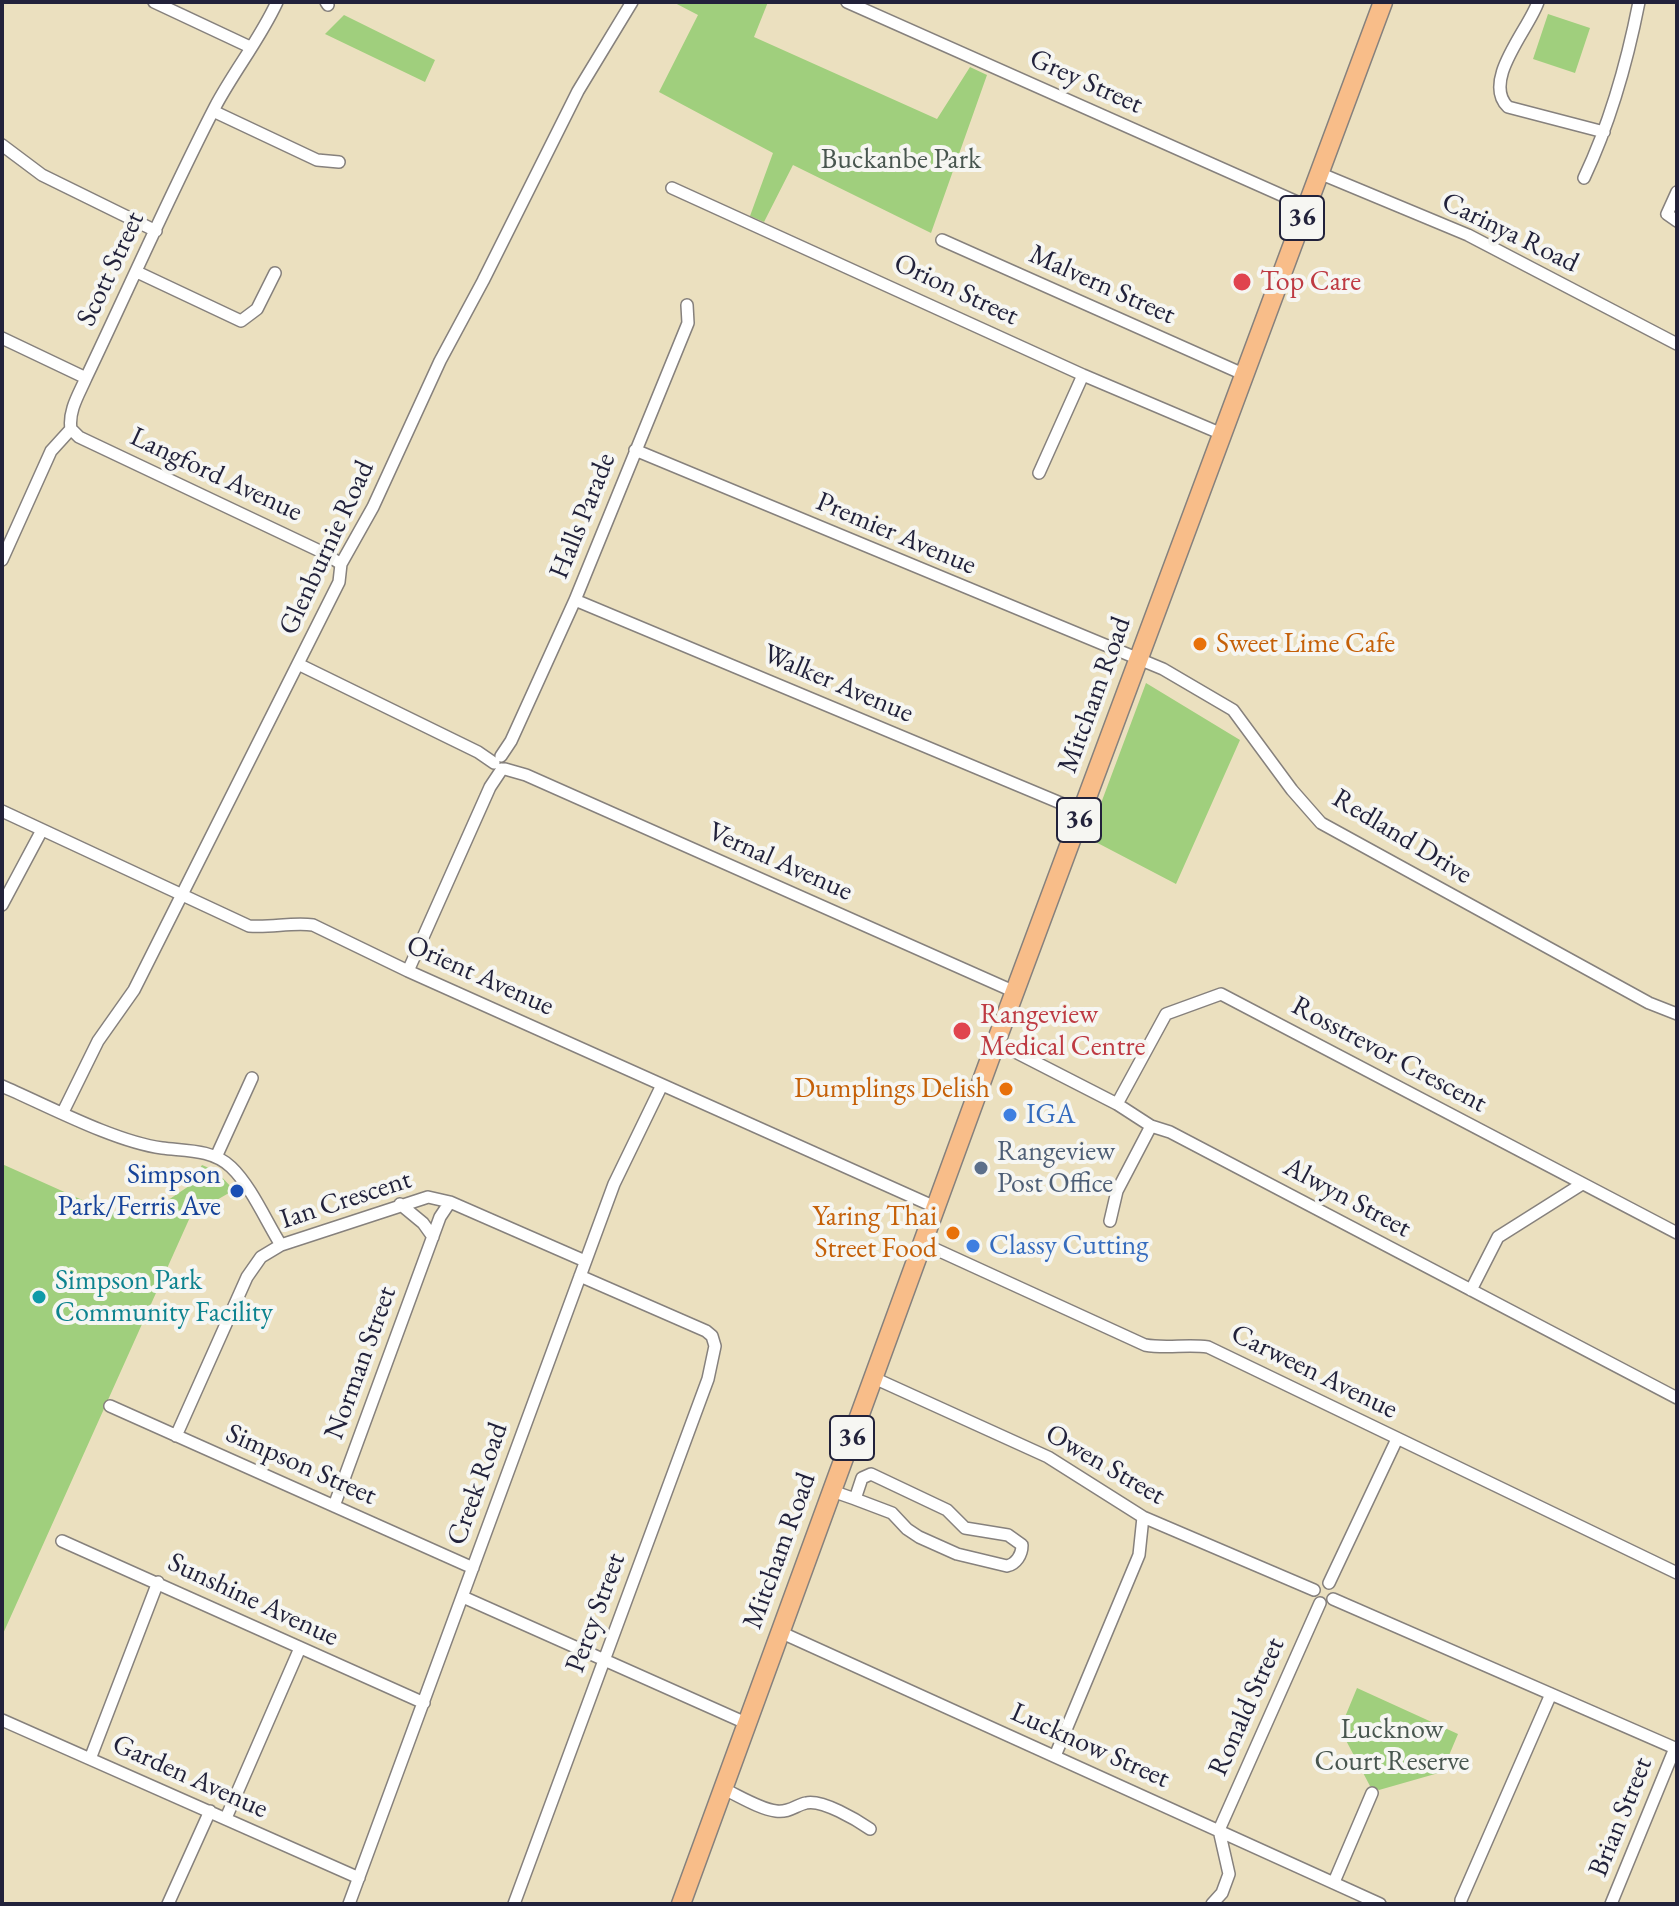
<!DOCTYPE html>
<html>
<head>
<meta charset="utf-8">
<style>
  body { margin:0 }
  #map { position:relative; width:1679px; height:1906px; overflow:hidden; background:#ebe0bf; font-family:"EB Garamond",serif }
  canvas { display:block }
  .frame { position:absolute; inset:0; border:4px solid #22223b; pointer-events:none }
</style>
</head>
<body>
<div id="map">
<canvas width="1679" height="1906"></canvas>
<div class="frame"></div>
</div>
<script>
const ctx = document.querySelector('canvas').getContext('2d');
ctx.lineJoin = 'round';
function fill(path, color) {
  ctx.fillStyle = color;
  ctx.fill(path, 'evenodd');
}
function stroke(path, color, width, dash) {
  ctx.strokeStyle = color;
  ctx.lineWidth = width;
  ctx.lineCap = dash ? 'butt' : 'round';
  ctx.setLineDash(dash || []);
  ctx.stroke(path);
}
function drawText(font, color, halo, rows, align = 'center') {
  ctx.font = font + ' "EB Garamond",serif';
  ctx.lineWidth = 8;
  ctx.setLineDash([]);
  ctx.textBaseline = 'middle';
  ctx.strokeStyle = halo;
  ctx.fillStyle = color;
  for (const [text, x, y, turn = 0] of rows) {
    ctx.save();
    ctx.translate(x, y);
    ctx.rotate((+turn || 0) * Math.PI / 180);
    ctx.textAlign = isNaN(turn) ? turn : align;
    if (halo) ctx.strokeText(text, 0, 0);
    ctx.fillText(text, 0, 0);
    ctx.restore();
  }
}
fill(new Path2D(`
  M673,2h95l-14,35 183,82 33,-52 17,8 -56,158 -138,-68 -29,57 -14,-6 23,-63 -114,-61 39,-77z
  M1548,14l42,14 -15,45 -42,-14z
  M344,15l91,45 -10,22 -100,-48z
  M1146,683l94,57 -64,144 -88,-46z
  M2,1164l107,48 34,5 46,-31 13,-21 14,6 18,19 -43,25 -189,421z
  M1357,1688l101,46 -16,38 -63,18 -9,-4 -30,-57z`), '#a0cf7d');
const minor = new Path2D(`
  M154,2l96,45
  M326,2l2,3
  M847,2l459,204
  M1538,2c-9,27 -57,79 -30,105l96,25
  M213,111l104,49 22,2
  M2,145l40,30 114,56
  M1319,173l149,62 209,109
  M1584,178c26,-55 43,-115 55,-176
  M672,188l411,187 139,59
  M1677,192l-10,22 10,7
  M942,240l301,134
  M137,272l104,49 16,-12 18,-36
  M2,338l84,40
  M71,429c-3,-18 8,-35 15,-51 43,-90 83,-182 129,-271 19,-36 45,-68 62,-105
  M71,429l8,8 245,116 17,11
  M635,450l528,219 70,41 59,80 29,33 328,180 28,11
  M1039,473l44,-98
  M2,560l49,-109 20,-22
  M575,600l507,212
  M298,664l180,88 16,11
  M501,756l10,-15 64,-141 113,-277 -1,-18
  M505,769l21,6 489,217
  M2,811l247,115c22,2 43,-4 64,-1l95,46 527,236
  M2,905l40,-75
  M408,971l82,-184 12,-18
  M996,1042l121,62 34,22 19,6 507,266
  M2,1086c44,19 113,56 160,62 23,3 50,1 69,19 20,19 35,54 50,78
  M1117,1104l49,-90 55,-20 456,239
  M63,1112l35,-71 36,-51 205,-408 2,-18 32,-57 67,-146 43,-80 95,-190 54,-89
  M216,1157l36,-79
  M400,1204l23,19 10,14
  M1110,1221l7,-30 34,-65
  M922,1243l223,102c21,4 41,-1 63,2l469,226
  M1471,1290l27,-53 84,-53
  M874,1378l174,79 95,60 171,73
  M110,1406l363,162
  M176,1436l71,-159 14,-20 20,-12 147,-48 22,5 135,59
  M832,1491l23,8 7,-21 9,-4 76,36 18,18 43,7 14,10c0,10 -6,19 -15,21l-50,-12 -38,-17 -12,-8 -15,-16 -37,-14
  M334,1506l106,-289 10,-15
  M62,1541l362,162
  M1329,1583l68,-144
  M463,1597l285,127
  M1333,1599l344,150
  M780,1632l600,272
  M2,1720l357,158
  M1055,1756l84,-201 4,-38
  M90,1759l68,-177
  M724,1789c15,7 36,20 52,22 13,2 20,-6 30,-8 16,-4 51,17 64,26
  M226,1818l74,-170
  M1334,1882l38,-89
  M168,1904l42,-93
  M349,1904l265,-720 48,-99
  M514,1904l194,-525 7,-33 -3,-10 -6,-5 -126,-55
  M1212,1904l10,-11 7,-19 -10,-44 101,-227
  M1461,1904v-4l90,-206
  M1611,1904l64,-156`);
const primary = new Path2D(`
  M681,1904l315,-862 387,-1040`);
stroke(minor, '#86817d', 14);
stroke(primary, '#86817d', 21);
stroke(minor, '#fff', 11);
stroke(primary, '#f8bd89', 18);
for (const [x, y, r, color] of [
  [1242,282,10,"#e0444e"],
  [1200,644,8,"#e8710a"],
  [962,1031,10,"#e0444e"],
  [1006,1089,8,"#e8710a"],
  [1010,1115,8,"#3f7fe0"],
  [981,1168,8,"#5c6f8a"],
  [237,1191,8,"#1a4fb4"],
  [953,1233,8,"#e8710a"],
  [973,1246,8,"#3f7fe0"],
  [39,1297,8,"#0f9aa8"]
]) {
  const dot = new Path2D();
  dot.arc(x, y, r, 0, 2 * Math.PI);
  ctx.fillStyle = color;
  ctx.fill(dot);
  stroke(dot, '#f6f6f2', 3);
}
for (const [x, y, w] of [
  [1302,218,44],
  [1079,820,44],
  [852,1438,44]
]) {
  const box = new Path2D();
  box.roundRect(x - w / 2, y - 22, w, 44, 6);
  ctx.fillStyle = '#f6f6f2';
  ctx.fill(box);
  stroke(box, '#22223b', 2);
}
drawText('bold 26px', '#22223b', null, [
  ["36",1302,218],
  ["36",1079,820],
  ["36",852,1438]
]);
drawText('28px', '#22223b', '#f6f6f2', [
  ["Grey Street",1086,82,24],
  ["Carinya Road",1510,233,26],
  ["Scott Street",111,269,-65],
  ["Malvern Street",1102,285,24],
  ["Orion Street",956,290,25],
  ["Langford Avenue",216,475,25],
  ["Halls Parade",583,516,-68],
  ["Premier Avenue",896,534,23],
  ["Glenburnie Road",327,548,-65],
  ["Walker Avenue",838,684,23],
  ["Mitcham Road",1095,695,-70],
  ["Redland Drive",1402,837,31],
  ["Vernal Avenue",780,862,24],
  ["Orient Avenue",480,976,24],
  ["Rosstrevor Crescent",1389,1055,28],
  ["Alwyn Street",1347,1198,28],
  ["Ian Crescent",346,1200,-18],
  ["Norman Street",361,1363,-70],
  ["Carween Avenue",1314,1372,26],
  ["Simpson Street",301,1465,24],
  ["Owen Street",1105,1465,30],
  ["Creek Road",478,1484,-70],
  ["Mitcham Road",780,1551,-70],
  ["Sunshine Avenue",253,1600,25],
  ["Percy Street",596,1613,-70],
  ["Ronald Street",1247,1707,-66],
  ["Lucknow Street",1090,1746,24],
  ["Garden Avenue",190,1777,24],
  ["Brian Street",1621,1817,-68]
]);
drawText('28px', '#48564f', '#f6f6f2', [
  ["Buckanbe Park",901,160],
  ["Lucknow",1392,1730],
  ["Court Reserve",1392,1762]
]);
drawText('28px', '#be3a42', '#f6f6f2', [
  ["Top Care",1260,282],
  ["Rangeview",980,1015],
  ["Medical Centre",980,1047]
], 'left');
drawText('28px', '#c56008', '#f6f6f2', [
  ["Sweet Lime Cafe",1216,644,"left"],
  ["Dumplings Delish",990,1089],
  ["Yaring Thai",937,1217],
  ["Street Food",937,1249]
], 'right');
drawText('28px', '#366cbe', '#f6f6f2', [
  ["IGA",1026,1115],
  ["Classy Cutting",989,1246]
], 'left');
drawText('28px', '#4e5e75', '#f6f6f2', [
  ["Rangeview",997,1152],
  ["Post Office",997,1184]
], 'left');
drawText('28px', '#164399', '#f6f6f2', [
  ["Simpson",221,1175],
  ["Park/Ferris Ave",221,1207]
], 'right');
drawText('28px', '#0d838f', '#f6f6f2', [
  ["Simpson Park",55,1281],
  ["Community Facility",55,1313]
], 'left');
</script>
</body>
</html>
